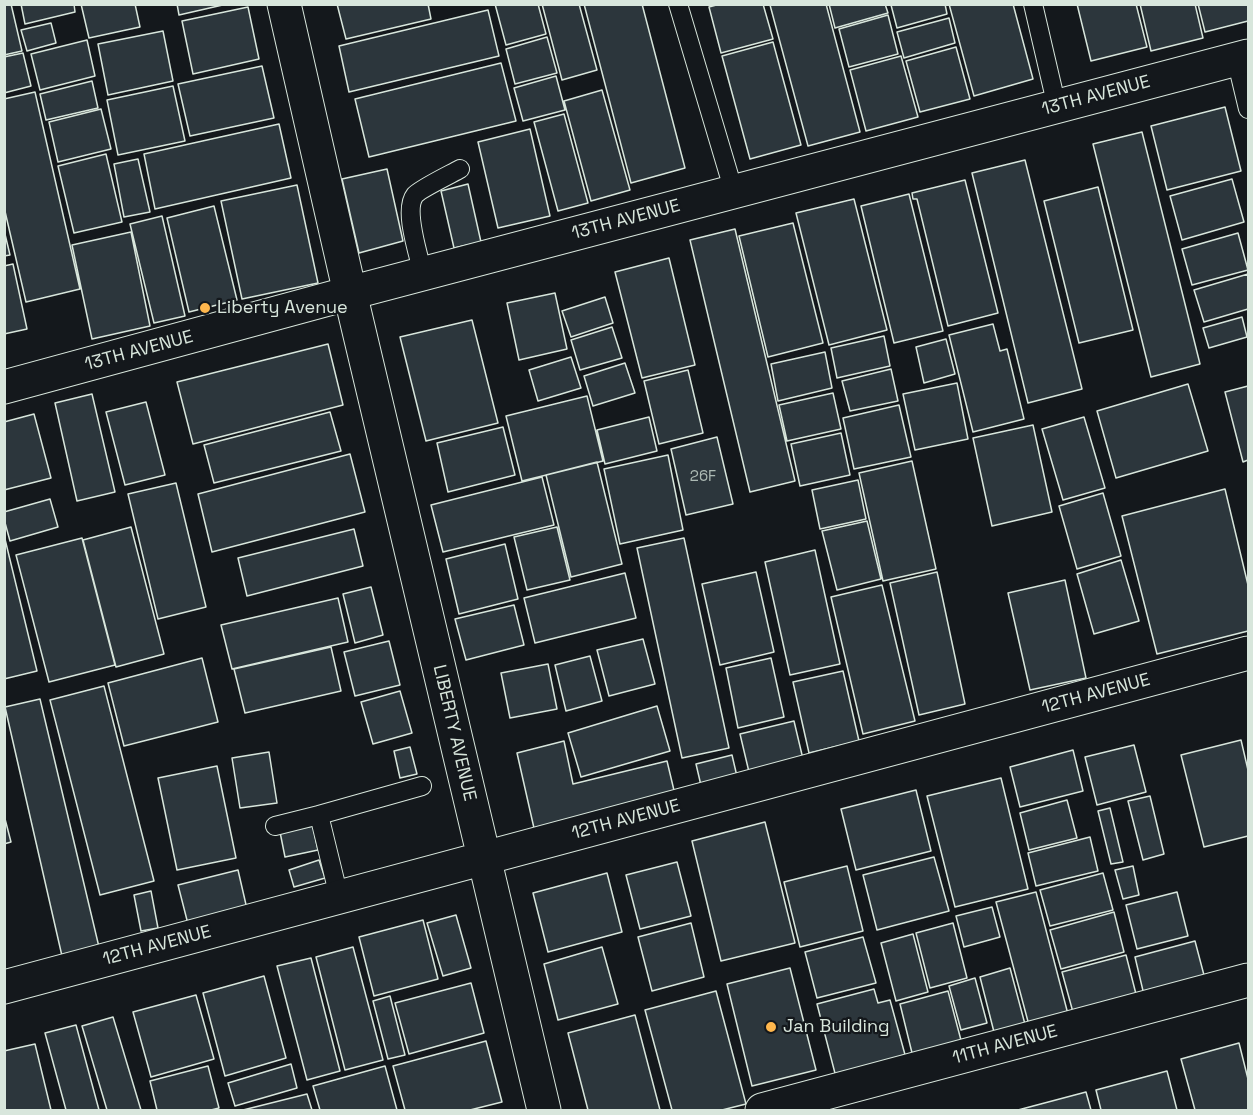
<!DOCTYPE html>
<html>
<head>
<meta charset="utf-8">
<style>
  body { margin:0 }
  #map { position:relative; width:1253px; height:1115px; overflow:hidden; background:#14181c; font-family:"Space Grotesk",sans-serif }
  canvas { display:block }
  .frame { position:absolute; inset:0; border:6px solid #d8e6dc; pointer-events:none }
</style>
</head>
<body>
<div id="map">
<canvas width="1253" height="1115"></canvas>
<div class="frame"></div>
</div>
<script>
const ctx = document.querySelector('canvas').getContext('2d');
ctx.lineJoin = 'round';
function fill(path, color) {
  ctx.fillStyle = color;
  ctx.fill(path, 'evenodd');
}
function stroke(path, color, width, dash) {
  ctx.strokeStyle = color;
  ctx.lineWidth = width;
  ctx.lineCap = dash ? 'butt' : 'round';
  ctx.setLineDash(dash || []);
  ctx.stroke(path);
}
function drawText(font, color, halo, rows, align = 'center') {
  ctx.font = font + ' "Space Grotesk",sans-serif';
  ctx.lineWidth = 4.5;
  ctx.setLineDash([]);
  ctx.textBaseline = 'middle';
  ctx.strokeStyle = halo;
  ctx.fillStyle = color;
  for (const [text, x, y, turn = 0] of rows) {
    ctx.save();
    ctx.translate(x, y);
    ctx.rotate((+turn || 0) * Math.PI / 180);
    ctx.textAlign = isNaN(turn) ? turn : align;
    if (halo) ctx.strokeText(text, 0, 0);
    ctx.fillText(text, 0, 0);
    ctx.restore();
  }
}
const building = new Path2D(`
  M4,4h7l11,47 -18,4z
  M21,4h53l1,8 -50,12z
  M81,4h54l5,23 -51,11z
  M177,4h50l-48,11z
  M337,4h91l3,15 -85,20z
  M495,4h43l8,30 -40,11z
  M542,4h37l18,66 -35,10z
  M584,4h58l43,164 -54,15z
  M720,4h43l10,35 -52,14 -12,-46z
  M772,4h54l34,128 -52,14 -38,-141z
  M829,4h56l3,9 -53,15z
  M894,4h51l2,10 -50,14 -6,-23z
  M949,4h64l20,75 -59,17z
  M1077,4h59l11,43 -56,14z
  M1140,4h55l8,34 -52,13z
  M1198,4h50v17l-43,11z
  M248,7l11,52 -66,15 -11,-53z
  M488,10l11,46 -150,36 -10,-46z
  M888,15l10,39 -49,13 -10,-38z
  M949,18l6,25 -51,15 -7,-26z
  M51,23l5,20 -29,8 -6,-21z
  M163,31l10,50 -65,14 -10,-51z
  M547,37l10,36 -42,11 -9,-35z
  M87,40l8,36 -55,14 -9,-36z
  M773,42l28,103 -51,14 -28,-103z
  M956,47l14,52 -50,13 -14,-51z
  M23,53l8,33 -27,7v-36z
  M901,56l17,61 -52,14 -16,-61z
  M501,63l15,58 -147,36 -14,-58z
  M262,66l12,52 -84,18 -12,-52z
  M556,76l9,34 -42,11 -9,-33z
  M92,81l6,27 -52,12 -6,-26z
  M173,86l12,55 -67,14 -11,-55z
  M602,90l28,100 -39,11 -27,-100z
  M35,92l45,197 -54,13 -22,-95v-108z
  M1225,107l16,64 -74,19 -16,-64z
  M101,109l10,40 -53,13 -9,-40z
  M564,114l24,89 -30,8 -24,-89z
  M279,124l12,54 -136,31 -11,-55z
  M530,129l20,87 -52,12 -20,-86z
  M1142,132l58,232 -49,13 -58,-233z
  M106,154l16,68 -48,11 -16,-67z
  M138,159l12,53 -26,5 -10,-53z
  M1025,160l57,229 -54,14 -56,-230z
  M387,169l16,72 -44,12 -17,-74z
  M1232,179l12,43 -62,18 -12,-44z
  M965,180l33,133 -50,13 -31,-127h-4l-1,-6z
  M468,184l13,58 -27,6 -13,-57z
  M297,185l21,98 -76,16 -21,-98z
  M1098,187l35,143 -54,13 -35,-142z
  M909,194l34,137 -49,12 -33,-137z
  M854,199l33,131 -58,15 -33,-132z
  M214,206l23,94 -48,12 -22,-94z
  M162,216l23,100 -31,7 -24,-99z
  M793,223l30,120 -55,14 -29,-121z
  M735,229l60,252 -45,11 -60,-252z
  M4,230l6,25 -6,1z
  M131,232l19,94 -58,13 -20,-94z
  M1238,233l10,37 -56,15 -10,-36z
  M669,258l26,107 -53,13 -27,-106z
  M13,264l14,65 -23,5v-68z
  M1248,274v35l-44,13 -10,-32z
  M555,293l12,56 -48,11 -12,-57z
  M605,297l8,26 -42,14 -9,-26z
  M1242,317l5,20 -38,11 -6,-20z
  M472,320l26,103 -72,18 -26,-104z
  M993,324l7,27 7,-2 17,70 -51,13 -24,-97z
  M612,327l10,31 -42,12 -9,-30z
  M884,336l6,30 -53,12 -6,-30z
  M946,339l9,35 -31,9 -8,-36z
  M328,344l15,61 -150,39 -16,-62z
  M825,352l7,36 -54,13 -7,-37z
  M571,357l10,31 -43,13 -9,-31z
  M625,363l10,30 -42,13 -9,-30z
  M891,369l7,32 -48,10 -8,-30z
  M688,370l15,63 -44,11 -15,-63z
  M957,383l11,56 -53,11 -12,-56z
  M1188,384l20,67 -92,27 -19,-67z
  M1248,386v74l-5,2 -18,-70z
  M833,393l8,36 -54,12 -8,-36z
  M92,394l23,98 -38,9 -22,-98z
  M587,396l16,65 -81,20 -16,-65z
  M146,402l19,73 -40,10 -19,-73z
  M899,405l12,52 -57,12 -11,-51z
  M330,412l11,39 -127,32 -10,-38z
  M34,414l17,64 -47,12v-68z
  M649,417l8,34 -52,13 -8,-34z
  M1084,417l21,71 -42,12 -21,-71z
  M1033,425l19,87 -60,14 -19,-88z
  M503,427l12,48 -67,17 -11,-49z
  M841,433l9,42 -50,11 -9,-42z
  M717,437l16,67 -47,11 -15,-66z
  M350,454l15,58 -153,40 -14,-58z
  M668,455l15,75 -63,14 -16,-75z
  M912,461l24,108 -53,12 -24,-108z
  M597,462l25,102 -51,13 -25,-102z
  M542,477l12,48 -111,27 -12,-47z
  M858,480l8,39 -46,10 -8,-39z
  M176,483l30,124 -48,12 -30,-125z
  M1225,489l23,96v46l-91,23 -35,-138z
  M1103,493l18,63 -44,13 -18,-63z
  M50,499l8,28 -48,14 -6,-22v-7z
  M867,521l14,58 -44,11 -15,-59z
  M131,527l33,127 -48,13 -33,-127z
  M557,527l13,53 -43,10 -13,-53z
  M354,529l9,37 -116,30 -9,-38z
  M4,535l33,136 -33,8z
  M82,538l33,127 -66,17 -33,-127z
  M684,538l45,210 -47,10 -45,-210z
  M505,544l13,55 -59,15 -13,-55z
  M815,550l25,114 -50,11 -25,-113z
  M1121,560l18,61 -45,13 -17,-60z
  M756,572l18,80 -54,13 -18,-81z
  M937,572l28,132 -46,11 -29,-132z
  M625,573l11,45 -101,25 -11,-45z
  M1065,580l21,98 -56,12 -22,-97z
  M882,585l33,136 -52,13 -32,-137z
  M371,587l12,48 -28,8 -12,-49z
  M338,598l10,44 -116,27 -11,-44z
  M514,605l10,40 -58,15 -11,-41z
  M643,639l12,45 -46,12 -12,-46z
  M389,641l11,44 -45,11 -11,-44z
  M331,647l10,44 -96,22 -11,-44z
  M590,656l12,45 -36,10 -11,-46z
  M202,658l16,64 -94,24 -16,-63z
  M771,658l13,59 -46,11 -12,-60z
  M548,664l9,45 -47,9 -9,-45z
  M843,671l16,70 -50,12 -16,-71z
  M104,686l50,195 -54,14 -50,-195z
  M400,691l12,42 -39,11 -12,-42z
  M40,699l59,248 -37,9 -57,-249z
  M657,706l13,45 -89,26 -13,-44z
  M794,721l9,38 -54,13 -9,-38z
  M1241,740l7,30v66l-44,11 -23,-92z
  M564,741l9,43 94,-23 10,42 -141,34 -19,-84z
  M1134,745l12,47 -49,13 -12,-48z
  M410,747l7,27 -17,4 -6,-27z
  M1073,750l10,41 -63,16 -10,-40z
  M269,752l8,51 -37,5 -8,-50z
  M732,755l7,30 -36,9 -7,-30z
  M217,766l19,92 -59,12 -19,-92z
  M1001,778l27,111 -73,18 -28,-111z
  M916,790l15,61 -75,19 -15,-61z
  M1150,796l14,58 -21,6 -15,-59z
  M1067,800l10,38 -48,12 -9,-37z
  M1110,808l13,54 -12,2 -13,-53z
  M4,815l7,27 -7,2z
  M765,822l30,121 -74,18 -29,-120z
  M313,826l5,24 -33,7 -5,-25z
  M1090,837l8,34 -62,15 -8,-33z
  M934,857l15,54 -72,19 -14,-55z
  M319,860l6,18 -31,9 -5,-17z
  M677,862l14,54 -51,13 -14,-54z
  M847,866l16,65 -63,16 -16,-65z
  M1133,866l6,29 -16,4 -8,-29z
  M238,870l9,39 -59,15 -10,-39z
  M607,873l15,59 -74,20 -15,-59z
  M1103,873l10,37 -63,16 -10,-36z
  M151,891l7,37 -17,3 -7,-36z
  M1036,892l33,126 -39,11 -34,-127z
  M1177,892l11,44 -51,13 -11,-44z
  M992,907l8,30 -36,10 -8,-31z
  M1114,912l10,40 -63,17 -11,-39z
  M456,915l15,53 -28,8 -16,-53z
  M423,920l15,59 -64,17 -15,-59z
  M691,923l13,54 -52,14 -14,-54z
  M953,923l14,55 -37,10 -14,-55z
  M913,934l15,58 -32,9 -15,-58z
  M863,937l13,46 -59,15 -12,-46z
  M1195,941l10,38 -61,16 -9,-38z
  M353,947l30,113 -38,10 -29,-113z
  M602,947l16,57 -60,16 -14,-56z
  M1126,955l11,43 -63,18 -12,-44z
  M311,958l29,113 -33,9 -30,-114z
  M790,968l26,102 -64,16 -25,-102z
  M1010,968l16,60 -31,8 -15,-59z
  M264,976l22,82 -61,18 -22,-83z
  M975,978l12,45 -26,7 -12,-44z
  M471,983l13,50 -75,21 -14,-51z
  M874,989l4,14 12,-3 17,62 -70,19 -20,-77z
  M716,991l30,113 -24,6h-50l-27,-100z
  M948,991l14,53 -49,13 -13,-53z
  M196,995l18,64 -63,18 -18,-65z
  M390,996l15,59 -17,4 -15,-58z
  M635,1015l25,95h-72l-20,-77z
  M113,1017l28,93h-34l-25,-84z
  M76,1025l23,85h-33l-21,-77z
  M486,1041l16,61 -32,8h-65l-12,-44z
  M1239,1043l9,36v31h-53l-14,-51z
  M35,1044l16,66h-47v-59z
  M291,1064l6,24 -62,18 -7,-23z
  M208,1066l11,42 -8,2h-54l-7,-29z
  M385,1066l12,44h-77l-7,-24z
  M1167,1071l10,39h-76l-5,-20z
  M1086,1092l5,18h-73z
  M307,1094l5,16h-69z`);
fill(building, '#2c363c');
stroke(building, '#d8e6dc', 1.5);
const lane = new Path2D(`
  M678,4l56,188
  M1033,4l24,103
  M1236,59l12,50
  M423,274c-4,-18 -20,-64 -8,-79 5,-6 36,-21 45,-26
  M275,826l44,-11
  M339,897l-20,-82 103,-29`);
const street = new Path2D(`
  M284,4l66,289 194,817
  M4,387l346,-94 898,-237
  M4,987l1244,-334
  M762,1110l486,-130`);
stroke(lane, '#d8e6dc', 20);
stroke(street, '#d8e6dc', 35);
stroke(lane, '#14181c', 18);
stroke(street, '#14181c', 33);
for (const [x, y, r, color] of [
  [205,308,6,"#ffb74d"],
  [771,1027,6,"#ffb74d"]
]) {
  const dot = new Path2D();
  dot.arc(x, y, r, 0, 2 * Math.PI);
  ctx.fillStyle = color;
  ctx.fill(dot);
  stroke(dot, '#14181c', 2);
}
drawText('15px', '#adbab4', null, [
  ["26F",703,477]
]);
drawText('18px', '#d8e6dc', '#14181c', [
  ["13TH AVENUE",1096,96,-15],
  ["13TH AVENUE",626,220,-15],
  ["13TH AVENUE",139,351,-15],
  ["12TH AVENUE",1096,694,-15],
  ["LIBERTY AVENUE",454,733,77],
  ["12TH AVENUE",626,820,-15],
  ["12TH AVENUE",157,946,-15],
  ["11TH AVENUE",1005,1045,-15]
]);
drawText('18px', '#d8e6dc', '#14181c', [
  ["Liberty Avenue",217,308],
  ["Jan Building",783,1027]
], 'left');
</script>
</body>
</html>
